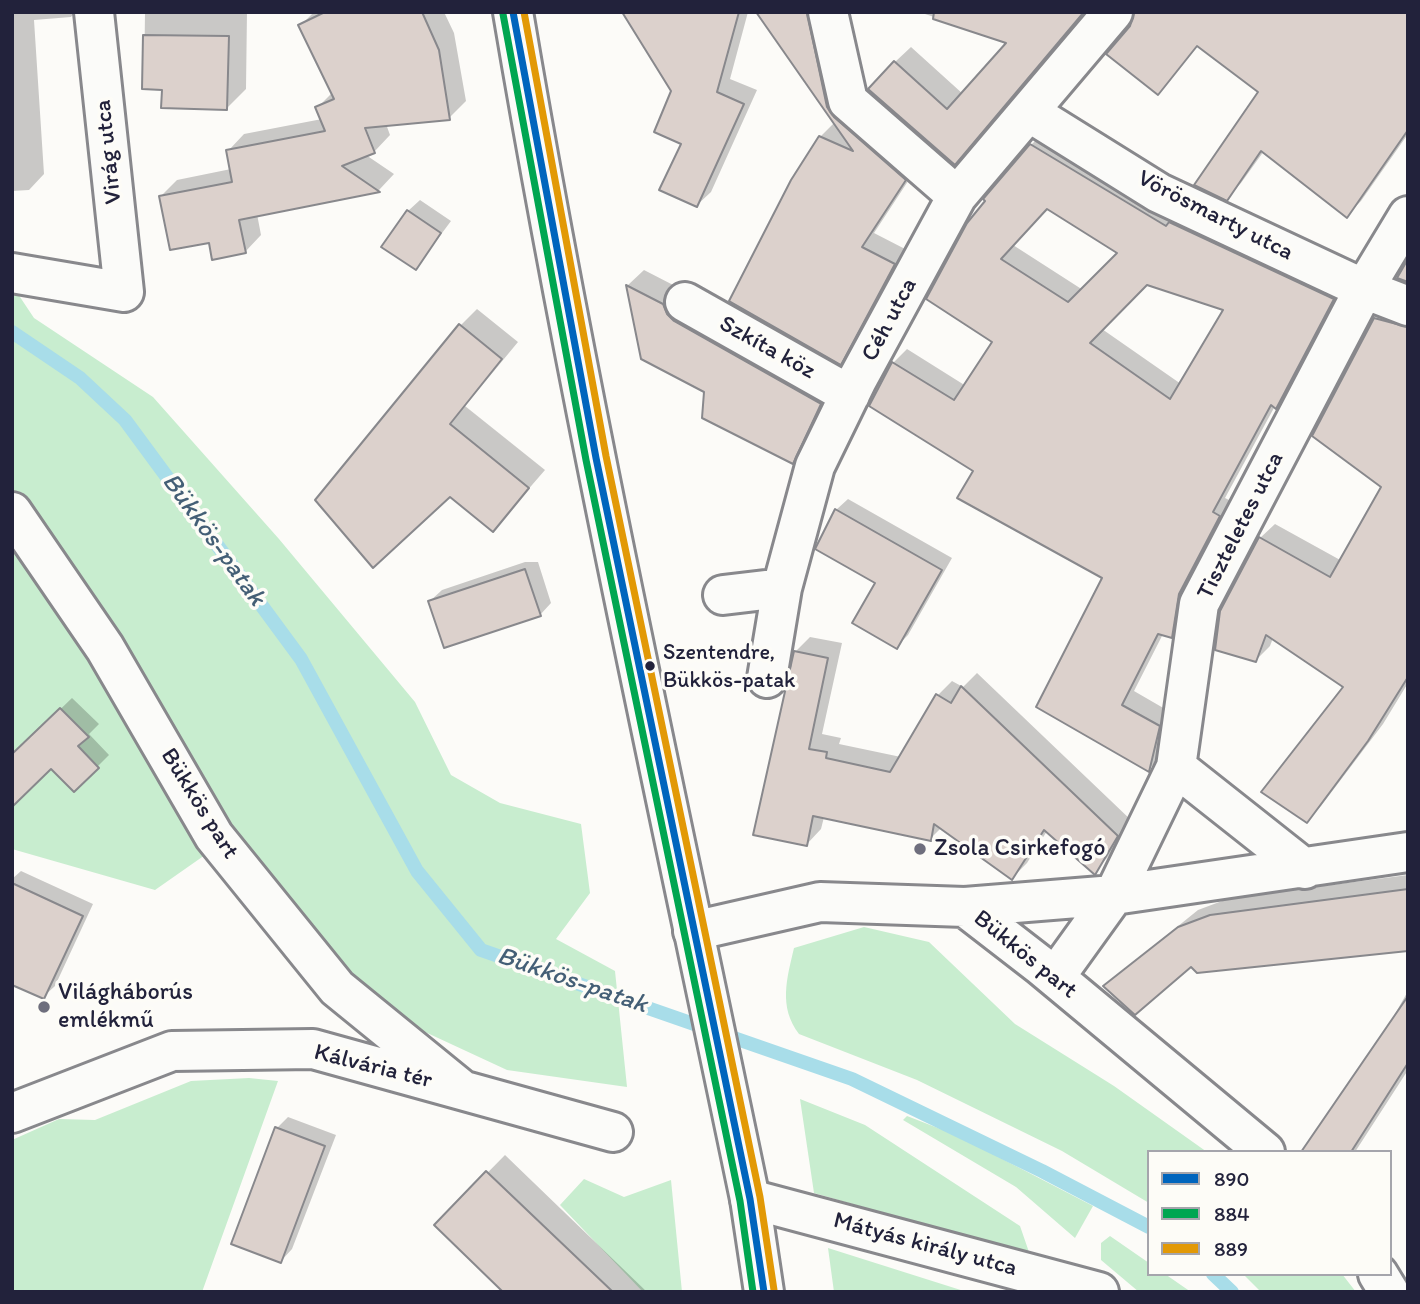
<!DOCTYPE html>
<html>
<head>
<meta charset="utf-8">
<style>
  body { margin:0 }
  #map { position:relative; width:1420px; height:1304px; overflow:hidden; background:#fcfbf8; font-family:Itim,sans-serif }
  canvas { display:block }
  .frame { position:absolute; inset:0; border:14px solid #22223b; pointer-events:none }
  .legend { position:absolute; left:1147px; top:1150px; width:245px; height:126px; box-sizing:border-box; background:#fdfcf7; border:2px solid #a5a5ac; margin:0; padding:9px 12px; list-style:none; font-size:21px; color:#22223b }
  .legend li { display:flex; align-items:center; gap:14px; height:35px }
  .legend b { width:35px; border:2px solid #a5a5ac }
</style>
</head>
<body>
<div id="map">
<canvas width="1420" height="1304"></canvas>
<div class="frame"></div>
<ul class="legend">
<li><b style="height:9px;background:#0065bd"></b>890</li>
<li><b style="height:9px;background:#00a651"></b>884</li>
<li><b style="height:9px;background:#e29906"></b>889</li>
</ul>
</div>
<script>
const ctx = document.querySelector('canvas').getContext('2d');
ctx.lineJoin = 'round';
function fill(path, color) {
  ctx.fillStyle = color;
  ctx.fill(path, 'evenodd');
}
function stroke(path, color, width, dash) {
  ctx.strokeStyle = color;
  ctx.lineWidth = width;
  ctx.lineCap = dash ? 'butt' : 'round';
  ctx.setLineDash(dash || []);
  ctx.stroke(path);
}
function drawText(font, color, halo, rows, align = 'center') {
  ctx.font = font + ' Itim,sans-serif';
  ctx.lineWidth = 7;
  ctx.setLineDash([]);
  ctx.textBaseline = 'middle';
  ctx.strokeStyle = halo;
  ctx.fillStyle = color;
  for (const [text, x, y, turn = 0] of rows) {
    ctx.save();
    ctx.translate(x, y);
    ctx.rotate((+turn || 0) * Math.PI / 180);
    ctx.textAlign = isNaN(turn) ? turn : align;
    if (halo) ctx.strokeText(text, 0, 0);
    ctx.fillText(text, 0, 0);
    ctx.restore();
  }
}
fill(new Path2D(`
  M12,285l22,33 119,79 126,142 136,163 36,73 49,28 81,21 9,69 -34,46 59,32 12,116 -120,-17 -97,-45 -73,-66 -102,-125 -80,56 -143,-41z
  M864,927l65,15 86,82 99,62 93,66h-58v51l-87,-52 -145,-71 -118,-46c-21,-27 -12,-56 -5,-86z
  M249,1078l29,3 -76,211h-190v-152l47,-21 36,1 96,-39z
  M800,1099l65,26 155,101 10,29 -216,-62z
  M907,1116l49,19 137,71 -18,32 -59,-51 -113,-67z
  M584,1179l40,18 47,-17 11,112h-39l-83,-87z
  M1110,1236l39,27v11h16l26,18h-52l-38,-32v-17z
  M828,1248l139,44h-133z
  M1243,1274h99l14,18h-95z`), '#c8edcf');
fill(new Path2D(`
  M12,12h63l-4,5 -37,3 10,154 -15,16 -17,1z
  M145,12h102l-1,77 -19,19 -63,-20 -20,-1z
  M314,12h130l10,21 12,68 -17,17 -63,6 4,11 -16,17 -8,3 28,19 -15,16 -122,24 4,21 -16,17 -35,-11 -49,-45 16,-16 54,-11 -3,-18 16,-17 78,-15 -5,-11 16,-16 -33,-66z
  M624,12h124l-18,67 27,11 -46,102 -14,13 -24,-114z
  M758,12h66l16,80 78,74 -44,67 33,17 -53,99 -14,13 -20,-225 15,-15z
  M919,12h165l-114,135 -75,-85 16,-15 52,47 46,-52z
  M1408,12v122l-47,67 -15,15 -82,-65 -23,32 -15,15 35,-106 -62,-47 -41,47 -49,-39 27,-36z
  M1045,131l268,139 -11,16 22,18 22,-19 -56,109 -15,12 -50,92 8,4 -48,120 -13,14 -9,-2 -29,57 38,22 -10,43 -14,14 -109,-63 65,-130 -129,-107 -104,-64 22,-43 14,-14 59,37 29,-45 -67,-43 103,-153zM1047,207l73,46 -37,37 -70,-45zM1147,283l79,26 -45,75 -79,-55z
  M420,200l31,21 -35,47 -8,-57z
  M644,270l35,18 157,99 -27,59 -17,16 -87,-72 -62,-32 -15,-73z
  M1390,304l18,5v374l-25,41 -62,82 -15,15 40,-135 -73,-48 -3,8 -14,14 4,-122 15,-14 67,37 41,-74 -8,-168z
  M477,309l41,33 -53,64 80,64 -52,60 -43,-35 -77,70 87,-239z
  M848,499l104,59 -44,77 -12,12 -18,-64 -42,-73z
  M525,562h13l13,41 -11,12 -110,-14 12,-11z
  M810,637l32,6 -20,91 19,4 -2,6 62,13 36,-61 15,-15 11,6 14,-14 155,148 -25,37 -15,14 -45,-41 -20,32 -15,15 -70,-51 -12,12 -106,-22 -3,12 -14,15 -12,-192z
  M72,698l27,26 -10,10 20,21 -35,35 -23,-23 -39,-11z
  M21,871l72,33 -38,82 -12,11 -31,-14v-104z
  M1408,875v74l-217,15 -86,21 93,-75 32,-12z
  M1408,991v79l-53,82h-38z
  M288,1117l48,18 -44,114 -11,12 -4,-133z
  M505,1155l142,137h-142l-69,-67z`), '#0003');
stroke(new Path2D(`
  M12,332l68,46 45,42 176,239 116,212 64,79 371,129 190,92 107,56
  M1213,1274l19,18`), '#a8dde9', 14);
const building = new Path2D(`
  M325,12h97l17,38 11,70 -85,8 10,25 -33,13 38,26 -141,28 7,33 -34,7 -3,-17 -39,7 -11,-54 73,-14 -6,-32 99,-19 -10,-24 19,-8 -36,-74z
  M622,12h117l-22,80 27,12 -47,103 -38,-17 22,-46 -27,-12 17,-41z
  M756,12h51l20,95 7,10 72,63 -44,67 33,17 -54,101 -112,-64 62,-121 28,-44 34,15z
  M934,12h150l-129,153 -87,-76 26,-28 53,48 59,-66 -73,-24z
  M1134,12h274v118l-61,88 -86,-67 -34,50 -33,-16 64,-93 -61,-46 -39,49 -52,-41 24,-28z
  M143,35l86,1 -2,74 -66,-2 1,-18 -20,-1z
  M1030,144l136,82 3,-4 165,77 -58,110 -5,-4 -58,107 7,4 -41,78 -7,44 -14,-4 -36,71 38,21 -11,46 -113,-65 66,-129 -145,-80 16,-27 -104,-65 23,-44 62,38 38,-58 -66,-43 41,-76 18,-22 -2,-2zM1047,209l70,44 -49,49 -67,-43zM1147,285l76,25 -53,89 -80,-56z
  M407,210l34,23 -25,37 -35,-23z
  M1408,259v23l-11,-4z
  M626,285l37,19 4,10 7,7 147,83 -28,60 -91,-46 2,-26 -63,-33z
  M1374,318l34,9v350l-40,64 -61,82 -46,-31 82,-105 -77,-52 -10,27 -41,-12 5,-39 39,-74 71,40 51,-90 -69,-51z
  M459,324l43,35 -52,65 79,64 -36,44 -43,-35 -77,71 -58,-68z
  M835,509l107,61 -45,79 -45,-26 23,-40 -60,-34z
  M525,569l16,47 -97,32 -16,-47z
  M794,651l34,7 -19,91 18,3 -1,6 64,14 46,-78 15,9 10,-17 157,150 -23,39 -51,-45 -32,50 -78,-56 -3,17 -118,-25 -6,30 -54,-11z
  M60,708l29,29 -11,9 21,22 -25,24 -23,-23 -39,38v-53z
  M12,883l71,33 -39,83 -32,-14z
  M1408,889v62l-211,22 -6,-6 -56,48 -32,-29 75,-59 32,-12z
  M1408,996v67l-57,89h-50z
  M275,1127l50,19 -44,117 -50,-19z
  M486,1171l127,121h-110l-69,-67z`);
fill(building, '#dcd1cc');
stroke(building, '#88888c', 2);
const minor = new Path2D(`
  M828,12l20,89 109,95
  M1029,112l130,81 205,96 44,17
  M12,273l112,19 -30,-280
  M685,302l165,93
  M12,512l93,136 109,188 123,152 124,101
  M723,595l59,-7
  M767,678l15,-90 33,-122 42,-86 100,-184 156,-184
  M1176,767l129,102
  M965,907l75,58 225,187
  M693,931l127,-29 145,5 149,-12 294,-43
  M1055,977l59,-82 62,-128 23,-163 165,-315 44,-73
  M12,1113l160,-62 141,-2 300,83
  M750,1199l349,93
  M1378,1274l11,18`);
const primary = new Path2D(`
  M513,12c67,398 155,792 237,1187l14,93`);
stroke(minor, '#88888c', 44);
stroke(primary, '#88888c', 44);
stroke(minor, '#fbfbf9', 38);
stroke(primary, '#fbfbf9', 38);
stroke(new Path2D(`
  M513,12l83,446 154,741 14,93`), '#0065bd', 7);
stroke(new Path2D(`
  M503,14l83,446 154,741 13,91`), '#00a651', 7);
stroke(new Path2D(`
  M524,12l82,444 154,741 14,93`), '#e29906', 7);
for (const [x, y, r, color] of [
  [650,666,6,"#22223b"],
  [920,849,7,"#6e6e7d"],
  [44,1007,7,"#6e6e7d"]
]) {
  const dot = new Path2D();
  dot.arc(x, y, r, 0, 2 * Math.PI);
  ctx.fillStyle = color;
  ctx.fill(dot);
  stroke(dot, '#fdfcf7', 2.5);
}
drawText('22px', '#22223b', '#fdfcf7', [
  ["Szentendre,",663,653],
  ["Bükkös-patak",663,681]
], 'left');
drawText('24px', '#22223b', '#fdfcf7', [
  ["Virág utca",109,152,-96],
  ["Vörösmarty utca",1215,216,27],
  ["Céh utca",890,320,-62],
  ["Szkíta köz",767,348,29],
  ["Tiszteletes utca",1241,526,-63],
  ["Bükkös part",199,804,58],
  ["Bükkös part",1025,955,39],
  ["Kálvária tér",373,1067,14],
  ["Mátyás király utca",925,1245,15]
]);
drawText('24px', '#22223b', '#fdfcf7', [
  ["Zsola Csirkefogó",934,849],
  ["Világháborús",58,993],
  ["emlékmű",58,1021]
], 'left');
drawText('italic 26px', '#445f76', '#fdfcf7', [
  ["Bükkös-patak",213,540,54],
  ["Bükkös-patak",572,981,19]
]);
</script>
</body>
</html>
